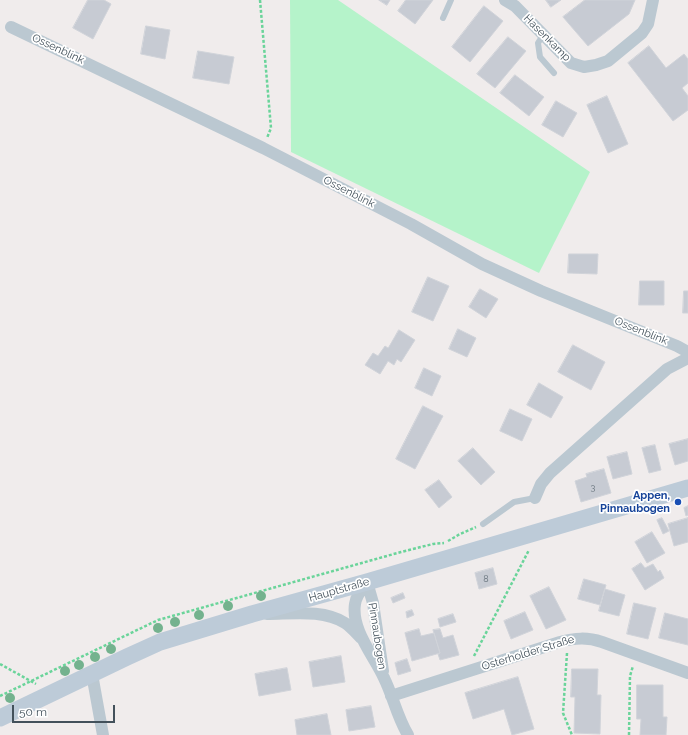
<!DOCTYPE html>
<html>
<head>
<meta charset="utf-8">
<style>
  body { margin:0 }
  #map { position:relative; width:688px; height:735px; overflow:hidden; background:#f0ecec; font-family:Raleway,sans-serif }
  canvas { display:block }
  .scale { position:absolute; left:12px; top:705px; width:103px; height:18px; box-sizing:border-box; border:2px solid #43515b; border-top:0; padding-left:5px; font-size:12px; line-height:14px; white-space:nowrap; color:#43515b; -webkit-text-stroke:3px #fff; paint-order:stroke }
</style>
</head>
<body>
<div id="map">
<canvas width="688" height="735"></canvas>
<div class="scale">50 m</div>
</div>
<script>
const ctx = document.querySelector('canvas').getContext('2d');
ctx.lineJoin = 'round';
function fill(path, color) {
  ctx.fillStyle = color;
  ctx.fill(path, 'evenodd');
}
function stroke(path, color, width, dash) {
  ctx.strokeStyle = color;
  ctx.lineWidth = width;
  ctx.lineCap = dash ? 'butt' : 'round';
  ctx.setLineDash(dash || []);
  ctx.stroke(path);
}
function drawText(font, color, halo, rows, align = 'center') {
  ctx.font = font + ' Raleway,sans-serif';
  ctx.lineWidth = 3.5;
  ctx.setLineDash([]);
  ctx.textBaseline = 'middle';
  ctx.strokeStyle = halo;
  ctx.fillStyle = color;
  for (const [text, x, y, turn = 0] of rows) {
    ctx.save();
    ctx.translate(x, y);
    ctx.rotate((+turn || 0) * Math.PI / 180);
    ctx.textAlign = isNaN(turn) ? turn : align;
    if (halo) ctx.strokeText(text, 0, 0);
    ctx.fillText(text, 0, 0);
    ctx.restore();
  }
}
fill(new Path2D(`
  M290,0h48l252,172 -51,101 -248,-121z`), '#b5f3ca');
const building = new Path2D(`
  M88,0h16l7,4 -18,35 -20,-11z
  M379,0h11l-3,5z
  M406,0h27l-18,24 -17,-13z
  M546,0h15l-10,7z
  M585,0h50l-6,14 -41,32 -25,-29z
  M484,6l19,15 -33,41 -18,-15z
  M146,26l24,4 -5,29 -24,-5z
  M508,37l18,14 -31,37 -18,-14z
  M649,46l17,22 18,-14 4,5v24l-6,5 6,8v14l-15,11 -45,-58z
  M198,51l36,6 -5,27 -36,-6z
  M515,75l29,22 -15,19 -29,-23z
  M607,96l21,48 -20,9 -21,-48z
  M556,101l21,12 -14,24 -21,-12z
  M569,254h29l-1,20 -29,-1z
  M428,277l21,9 -16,35 -21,-9z
  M640,281h24v24h-25z
  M480,289l18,10 -12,19 -17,-11z
  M684,291h4v22h-5z
  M458,329l18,9 -9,19 -18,-8z
  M399,330l16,10 -14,22 -4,-3 -3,6 -6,-4 -8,13 -15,-9 8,-12 5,3 7,-10 3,2z
  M573,345l32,17 -14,28 -33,-18z
  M424,368l17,8 -9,20 -17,-8z
  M539,383l24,14 -12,21 -24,-13z
  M423,406l20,10 -28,53 -19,-10z
  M510,409l22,10 -10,22 -22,-10z
  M688,439v22l-13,4 -6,-21z
  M655,445l6,25 -12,3 -7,-25z
  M473,448l22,24 -14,13 -23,-24z
  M627,452l5,22 -19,5 -6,-22z
  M604,469l7,24 -30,9 -6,-21 12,-4 -1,-3z
  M439,480l13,17 -13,11 -14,-18z
  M688,506v9l-2,1 -2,-8z
  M662,518l7,13 -6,3 -6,-14z
  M688,518v24l-14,4 -6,-22z
  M652,532l13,21 -18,10 -12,-21z
  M641,563l4,5 8,-4 5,8 2,-2 4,8 -19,12 -13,-21z
  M493,568l4,16 -18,5 -4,-16z
  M584,579l22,6 -6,20 -22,-6z
  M549,587l17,33 -20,9 -16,-33z
  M605,589l20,6 -6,21 -20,-5z
  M403,593l2,5 -12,5 -2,-5z
  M634,603l22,5 -8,31 -21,-5z
  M412,610l2,5 -7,3 -1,-6z
  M525,612l8,18 -22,9 -7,-18z
  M665,613l23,6v26l-29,-7z
  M453,614l3,8 -16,5 -2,-8z
  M419,629l2,7 13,-3 6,20 -28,8 -7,-28z
  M440,629l3,9 10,-3 6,20 -19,5 -2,-6 2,-1 -7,-23z
  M341,656l4,26 -32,5 -4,-25z
  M407,659l4,12 -13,4 -3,-12z
  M287,668l4,22 -32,6 -4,-22z
  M572,669h26l-1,26h4l-1,39 -26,-1 1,-36h-4z
  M518,677l16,52 -22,6 -8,-26 -31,10 -8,-26z
  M637,685h26v32h4l-1,18h-26l1,-16h-4z
  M371,706l4,21 -26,4 -3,-21z
  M327,714l4,21h-34l-2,-15z`);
fill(building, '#c7cbd3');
stroke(building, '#d0d3d9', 1);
stroke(new Path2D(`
  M260,0l11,128 -4,10
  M448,541l12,-7 16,-7
  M567,653l-4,60 9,22
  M474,656l55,-106
  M0,664l36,20
  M0,696l158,-76 243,-68 32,-8 11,-1
  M629,735l1,-59 3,-10`), '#6ad49a', 2.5, [3, 2]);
stroke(new Path2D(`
  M443,18l8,-18
  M543,35l-5,8 2,14 14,16
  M483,524l31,-22 21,-4`), '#bbc8d1', 6);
stroke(new Path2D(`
  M505,0l10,6 56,57 13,4 12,-2 12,-4 34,-28 6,-9 5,-24
  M11,27l252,121 148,76 71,40 59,27 136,55 11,6
  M535,498l6,-14 9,-11 117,-104 21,-11
  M367,582c-5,7 -11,13 -12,22 -4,26 19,52 29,74 9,18 13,39 24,57
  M367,582l6,21 10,68
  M267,614c25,0 56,-5 78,9 6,4 11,10 16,15
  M92,674l11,61
  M391,696l169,-54c15,-4 27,-5 42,0l86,31`), '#bbc8d1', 12);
stroke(new Path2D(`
  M0,718l127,-61 33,-15 92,-28 115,-32 321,-94`), '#bdcbd8', 17);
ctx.fillStyle = '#74b28e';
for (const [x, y] of [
  [261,596],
  [228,606],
  [199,615],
  [175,622],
  [158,628],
  [111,649],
  [95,657],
  [79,665],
  [65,671],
  [10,698]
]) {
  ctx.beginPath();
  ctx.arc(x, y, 5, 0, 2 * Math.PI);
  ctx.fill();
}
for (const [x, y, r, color] of [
  [678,502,4,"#1a4fb4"]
]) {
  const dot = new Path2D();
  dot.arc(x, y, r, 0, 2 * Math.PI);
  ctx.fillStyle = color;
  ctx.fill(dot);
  stroke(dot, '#fff', 1.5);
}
drawText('9px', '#647079', null, [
  ["3",593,487],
  ["8",486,579]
]);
drawText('11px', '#43515b', '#fff', [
  ["Hasenkamp",547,38,45],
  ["Ossenblink",58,49,25],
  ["Ossenblink",349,192,27],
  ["Ossenblink",641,331,22],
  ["Hauptstraße",339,590,-16],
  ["Pinnaubogen",377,636,81],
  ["Osterholder Straße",528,653,-17]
]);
drawText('bold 11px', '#164399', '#fff', [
  ["Appen,",670,496],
  ["Pinnaubogen",670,509]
], 'right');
</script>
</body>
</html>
